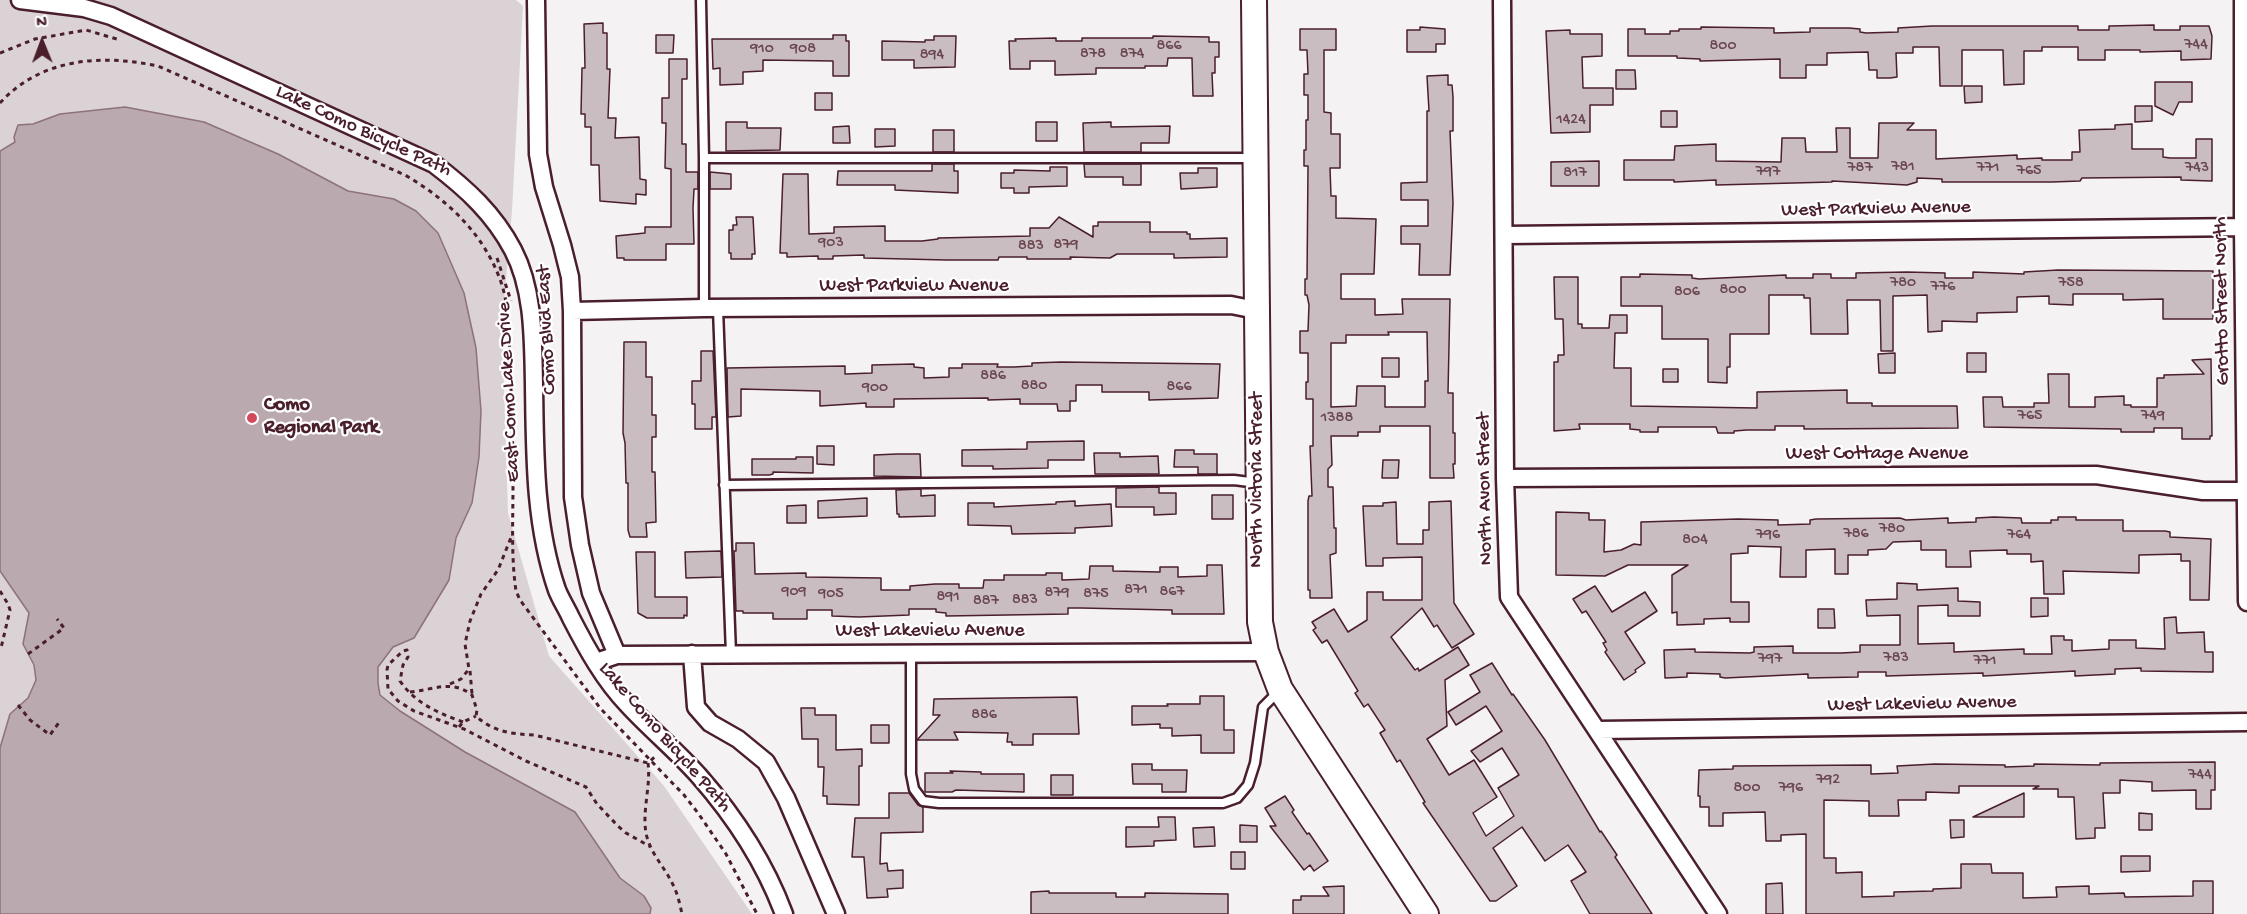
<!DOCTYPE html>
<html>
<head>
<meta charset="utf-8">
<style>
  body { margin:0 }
  #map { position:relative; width:2247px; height:914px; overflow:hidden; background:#f4f2f2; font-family:"Gochi Hand",sans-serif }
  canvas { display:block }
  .north { position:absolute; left:12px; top:12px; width:60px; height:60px; -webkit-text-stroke:4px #fff; paint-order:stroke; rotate:359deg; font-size:16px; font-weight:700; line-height:24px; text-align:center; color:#4a1f2b }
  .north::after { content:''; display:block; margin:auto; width:21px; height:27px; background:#4a1f2b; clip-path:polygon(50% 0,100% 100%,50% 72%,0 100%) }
</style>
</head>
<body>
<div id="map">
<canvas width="2247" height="914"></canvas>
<div class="north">N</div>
</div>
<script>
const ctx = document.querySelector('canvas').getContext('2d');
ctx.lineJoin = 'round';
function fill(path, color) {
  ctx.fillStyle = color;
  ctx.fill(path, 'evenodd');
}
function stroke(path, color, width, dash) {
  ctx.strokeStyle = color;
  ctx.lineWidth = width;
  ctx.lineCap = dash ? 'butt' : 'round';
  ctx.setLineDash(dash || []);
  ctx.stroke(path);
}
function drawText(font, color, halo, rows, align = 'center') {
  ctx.font = font + ' "Gochi Hand",sans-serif';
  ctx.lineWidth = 4.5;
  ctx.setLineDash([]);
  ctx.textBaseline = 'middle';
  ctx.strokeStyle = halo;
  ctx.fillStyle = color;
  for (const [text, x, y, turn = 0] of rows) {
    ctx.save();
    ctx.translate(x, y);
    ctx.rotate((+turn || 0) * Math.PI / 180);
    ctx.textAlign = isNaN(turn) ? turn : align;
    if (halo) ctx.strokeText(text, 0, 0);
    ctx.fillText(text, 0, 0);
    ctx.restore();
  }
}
fill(new Path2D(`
  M0,0h516l7,6 -11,205 -10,113 6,189 41,143 115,130 88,128h-752z`), '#dbd2d5');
const water = new Path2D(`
  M125,107l79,15 74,32 70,37 46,8 22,12 22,22 26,60 12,55 5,63 -2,46 -7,46 -16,35 -7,42 -35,58 -21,9 -15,20v16l2,12 20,16 65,41 110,60 45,66 24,18 7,12 -1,6h-650v-166l10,-34 18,-16 8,-18 -2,-15 -11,-21 6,-31 -29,-42v-420l15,-9 -1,-5 4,-12 15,-1 27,-10z`);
fill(water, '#baa9ae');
stroke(water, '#8d727a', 1.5);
const building = new Path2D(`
  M603,23v10h4v36h3l-2,49h8l-1,20 24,-1 1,42 6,1v15l-10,-1v10l-36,-3 -1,-36h-8v-38h-6v-13h-4l1,-46h3l-1,-44z
  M2154,25v5h26v-4h29l3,10 -1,23 -30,1v-9l-41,1v-2h-35v10h-27v-13h-36v4h-18v33l-20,1 -1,-35h-41v36h-22l-1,-39h-26v6h-17l1,24 -7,1h-13v-8h-8l-1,-18 -41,1v12h-21v13h-26v-19l-80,2v-2l-23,-1v-2h-49v-27h17v5h25v-3h9v-2h22v-2l73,1v5l36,-1v-4h39l11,1v3l6,1 32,-1v-4l34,-2h146v4h31v-4z
  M1420,27l25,2v15h-9v8h-29v-22h13z
  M1300,29h36v21h-12v62l7,1v21h9v34h-10l1,28h5v22l40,1 -2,55h-33v25h34v16l28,-1 -1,-15h48l-2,94h5v40h2v31h-2l1,14h-24v-52h-50v6h-22v4h-27l1,29 -4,4v18h5l1,41h2v25l-6,2 2,43h-22v-8h-2v-89l1,-5h3l-2,-50h3v-47h-7v-17h2v-29h-8v-22h8l1,-26 -2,-10h-2v-16h2l1,-113h-4v-16h2v-30h2v-25h-4v-21h4l-1,-24h-7zM1388,332h39l1,49h-3v26h-40v-21h-28l-1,20 -25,1v-64h15v-8h43z
  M1570,30v4h32v22l-20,1 1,31h30v17h-23v27l-39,1 -5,-102z
  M656,35h18l-1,18h-17z
  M833,35h13v6h3v35h-16v-15l-70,-1v11l-20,1v12l-23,1v-17l-7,1 -1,-30h121z
  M934,36h22l-1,31 -41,1v-8h-32v-19l43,1v-2h9z
  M1153,36l56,1v5h10v15h-4v16h-3l1,23h-20l-1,-38h-24l-1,8h-22v2h-49v6l-41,1v-14h-25v8h-20l-1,-28h7l-1,-2 41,-1v3h26v-3h71z
  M669,59h18v20h-5v65h4v28h12v17h-4l-1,19 1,36h-28v16h-42v-2h-7l-1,-22 29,-3v-6h26v-58l-6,-1 1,-45h-4v-25h7z
  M1616,70h19l1,19h-20z
  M1448,75v10h4l1,12v34h-3l3,72 -3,72h-31l1,-31h-19v-18h27v-26h-27v-17l26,-1v-71h2l-2,-35z
  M2155,82h37v20h-13l-6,13 -18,-9z
  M1964,86h18v16l-17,1z
  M815,93h17v17h-17z
  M2135,106h17v15l-17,1z
  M1661,111h16v16h-16z
  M726,122h21v6h34l-1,22 -54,1z
  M1036,122h21v19h-21z
  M1111,122v5l59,-1 -1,17h-28v9h-57l-1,-29z
  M1879,123h35l-7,7h29v29l81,-4v4l25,-1v2h30v-8h8l-1,-22 36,-1v-4l17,-1v25h31v8l7,1h26v-19h16v42l-31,-1v-3l-99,1 -2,3 -28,1h-110v-3l-25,-1v4l-10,3 -75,-4v1l-116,3v-5l-42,2v-2h-50v-20h50l1,-14 41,-2v17l65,1 1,-24h23l1,14h31l-1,-24h14v30h28z
  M849,126l1,17h-17v-16z
  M875,129h20v17l-20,1z
  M933,130h21v22h-21z
  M1599,161v25h-48v-24z
  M932,164h22v7h4v22l-63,-3v-5h-58l1,-14h94z
  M1084,164h57v21h-18v-8h-38z
  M1050,167h17v19l-38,1v6h-15v-5h-13v-15h13v-3l36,1z
  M1198,168h19v19l-36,2 -1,-16h18z
  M710,172l21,2v15h-21z
  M783,174h25l1,60 25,-1v-6l51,-1v15h37l16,-2v-1l92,-2v-8h19l10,-11 34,20v-11h5v-4h52v10h37v2h3v5l37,-1v19l-53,1v-4h-57l-7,4 -40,-1 1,2h-44v-2h-28l-1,3h-52l-82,-2v-3l-31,1v3h-15v-3l-31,1v-4h-7z
  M736,217h17l2,37h-3v5h-21v-6h-2v-23h4v-5h4z
  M2058,270l155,1v48h-50v-20l-40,1v-6h-50v11l-24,-1v-8l-32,1v15l-40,1v9l-35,-1v10l-14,1 -1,-37 -34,1v55h-12l-1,-51h-33l1,34h-37l-1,-36h-6v-3h-35v39h-39v33h-3v16l-19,-1v-43h-46v-33h-41v-29h19v-3l52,1v3l7,1 87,-4v3h27v-4h18v4h25v-5l51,-1 38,1v5h28v-6l51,2v-2z
  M1554,277h24v47h4v4h27l1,-13h17v18h-12l-1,35h17v38l126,2v-16l90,-2v13h25v3h85l1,22 -154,1v-3h-29v4h-28l-13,1v2h-16l-2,-6h-58v5h-18v-2l-10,-1v-5h-51l1,5 -26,2v-69h4v-7h6l-1,-36h-8z
  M624,342h22v35h6v38h4v22h-4v35h3l1,50 -10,1 1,14h-17l-2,-7v-47h-2l-1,-40 -2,-10z
  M701,351h12l3,66h-4v12h-17v-25h-3v-23h9z
  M1895,353v20h-16l-1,-19z
  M1967,353h19v19h-19z
  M1382,358h17v19h-17z
  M2211,359l1,77h-2v3h-28v-11h-28v4h-33v-3l-137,-2 -1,-30h19l1,10h31v-4h15l-1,-29h21v33h26v-10l29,-1v9h7v2h26v-29h7v-3l40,-1 -12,-14z
  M1061,362l159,2 -2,34 -69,2v-8h-47v-7h-26v16h-6v10h-12l-1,-7h-37v-5l-32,1v-2l-94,1v8h-28v-4l-46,3v-15l-79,-2v27l-13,1 -1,-49 118,-2v8l27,-1v-8l42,-1v3l10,1v10l25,-1v-9h13v-4h36l-1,3h17l18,-1v-3z
  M1663,369h15v13h-15z
  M1084,441v19h-36v8l-55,1v-3h-31v-16l65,-1v-7z
  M817,446h17v19l-17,-1z
  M1175,450h19v4h23v20h-19v-7h-24z
  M1094,453h26v4l38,-1 1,18h-64z
  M897,454h23l1,23 -47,-1v-21z
  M796,457h17v16l-40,-1v2l-4,1h-17v-16h44z
  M1383,460h16l-1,18h-16z
  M1159,487v6h17v21l-22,1v-8h-38v-19z
  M921,489v7l14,-1v21l-36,1v-3h-2l-1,-24z
  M1212,495h21v24h-21z
  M867,498v18l-49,2v-17z
  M1075,501v5l36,-2 1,22 -37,2v5l-63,1 -1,-8 -43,-1v-22h26v4l62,-3v-2z
  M1451,501l3,102 20,31 -22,14 -15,-23 -3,2 -12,-19 -31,29 24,33 3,-2 1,3 39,-24 11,18 -24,15 2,46 -20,13 22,36 25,-15 23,37 -24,16 13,23 28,-20 -16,-28 21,-13 -17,-27 -22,14 -9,-11 31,-20 -16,-25 -30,19 -8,-13 32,-20 -10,-17 22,-12 20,32 1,-1 32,46 55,92 1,-1 16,24 -2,2 37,57h-62l-19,-33 15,-9 -18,-27 -23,16 -23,-34 -29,21 24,38 -21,15h-6l-67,-98 2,-1 -25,-42 -3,2 -17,-29 5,-3 -17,-26 -4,3 -9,-14 3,-2 -31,-51 -5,3 -9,-13 3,-2 -4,-6 22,-13 14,23 19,-12v-28h16v8h39v-43l-39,1v8h-17l-3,-60h20v-3l13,-1 1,42h26v-14h6v-28z
  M806,505v18h-19v-17z
  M1556,512l33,1v7h16l-1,32 17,-2 13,-6 7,1v-23l97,-3 40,1v5l32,-1v-4l6,-1 84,-1 6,2 42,-2v5l28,-1v-4l18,-1 27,1 1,5h29v-3h7v-3h18v3h47v11h42l5,1v5l41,2 -2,61h-19v-39h-9v-7l-42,1v18l-76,-2 1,23h-20l-1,-33 -12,1v-8h-24v-4l-37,1 1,16h-25v-17h-25v-9l-28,1 -7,7 -18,1v5h-20v19h-13v-25l-29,1v27h-26l1,-30 -33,-1v7l-17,1v48h18v20h-19v-4l-26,1v5l-27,1v-13l-5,1v-38l16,-10h-60l-23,11 -49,-1z
  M736,543h18l1,31 51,-1v4l75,1v12h29v-4l25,-2h24v4h24l1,-8h20v-5h42v-2h16v7l27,-1 1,-13h23v5l47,1v-5h18v10l29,-1v-11h15l2,49h-52v-4l-91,-2h-13v6l-122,2v-3l-10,-1v-3h-27v6l-50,2 -27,-1v-6h-25v9h-34v-6h-30v-2h-7l-2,-60h2z
  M721,551l1,26 -36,1 -1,-26z
  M636,552h19v45h32v19l-3,-1v3h-37l-9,-5z
  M1897,583l20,1v6l41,-2v13l22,1v14h-32v-11l-30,1v38l36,-1v9l70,-3v5h28l-1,-18h13v4h8v11l37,-2v-9h27v8l29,1 -1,-31 12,-1 1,16 27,-1 1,20h8v20l-72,-1v-3l-26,1v5l-40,2v-5l-92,5v-3l-97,3v-4h-28v5l-50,1v-4l-83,4 -5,-1v-3l-33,-1v4l-22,1 -1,-28 31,-1v3l55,1 4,-1v-5l39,-1v7h48l19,-1v-7h40v-30l-33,1 -1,-16 31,-1z
  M1595,586l17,26 33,-20 12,19 -32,21 20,31 -10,7 1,2 -12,8 -19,-28 2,-2 -4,-7 3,-1 -20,-31 -4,2 -9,-14z
  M2031,598h17v18l-17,1z
  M1818,609h16l1,19h-17z
  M1200,696h24v34h10v23h-33v-18l-29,1v-8h-12v-4l-28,1v-19h36l-1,-2h33z
  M1077,697l2,37h-46v11h-21v-3h-5l1,-9 -54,-1 4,8h-41l23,-25h-7l1,-16z
  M801,708h14v7h21v35l26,-1v17h-3v39l-32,-1v-8h-4l1,-29h-6v-28h-16z
  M871,725h18v18h-18z
  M2215,762v28h-4v19h-15v-19l-44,1v-9l-32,-2v13h-17l2,35h-10v10l-19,1 -2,-42h-16v-8h-25l6,-3h-80v7l-33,-1v8h-28l1,16h-30v-15l-45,-1v58h12v15l26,-1v25l32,-1v-4l39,-1v-2l28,-1v-24h30l1,9h31v25l34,-1 -1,-10 33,-1v8l35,-1 1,4 68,-1v-15h20v33h-407v-80l-25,1v6h-15l-1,-29 -42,1v13h-14v-19h-9v-11h-2l1,-26 34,-1v-3l138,-1v9l27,-1 -1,-7 38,-2 70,1v2l29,-1v-2l66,1v-2z
  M1132,764h20v6h35l-1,22h-24v-8h-29z
  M950,771l31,1v2h43v18l-68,-2 -4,2h-27v-19h28z
  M1051,775h22v20h-22z
  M889,793h20l9,12 5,2v25l-42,1 -1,31 7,-1 1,8 15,-1v18l-16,1 1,8 -21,1 -3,-41h-12l3,-39h34z
  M2024,793v24h-51z
  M1285,796l9,14 -2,2 15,22 2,-1 19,28 -14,10 -4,-6 -6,5 -34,-44h6l-11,-18z
  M2139,813l13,1v16h-13z
  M1158,817h17l1,23 -22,1v5l-28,1v-20h33z
  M1950,820h14v17l-13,1z
  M1240,825l17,1v16h-17z
  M1214,827l1,19 -21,1 -1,-19z
  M1231,852h14v17h-14z
  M2121,856h29v15l-29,1z
  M1782,883l1,31h-17v-30z
  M1344,886v28h-51v-14h8v-4h28l-6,-9z
  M1049,891v2h67v4h29v-4l83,1v20h-197v-22z`);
fill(building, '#cabdc1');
stroke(building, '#4a1f2b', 1.5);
const lane = new Path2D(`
  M701,0l3,158v150
  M704,158h549
  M718,309l13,345
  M724,485l510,-5 23,3
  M911,654v120l3,15 9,12 16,2h284l14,-5 11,-13 7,-22 8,-56 16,-16`);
const street = new Path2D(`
  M20,0l64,8 27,8 323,148c33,25 60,50 79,86 21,40 20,90 21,134 1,69 0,139 23,206 4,10 10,19 14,28 16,31 33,62 57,87 23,25 49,46 71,71 36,41 66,87 85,138
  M536,0l2,154 6,33 18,58 8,32 2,34 1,186 7,48 11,48 26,62
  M1502,0l3,478 4,119 209,317
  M2243,0v227l4,375
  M1505,235l742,-8
  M572,311l132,-3 527,-3 25,5
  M1505,478l591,-3 107,16h44
  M692,654l4,53 14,16 28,16 28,23 20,36 50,116
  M596,662l21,-7 649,-3
  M1598,730l649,-8`);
const secondary = new Path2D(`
  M1254,0l6,622 6,30 14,37 146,225`);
stroke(lane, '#4a1f2b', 13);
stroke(street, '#4a1f2b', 21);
stroke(secondary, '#4a1f2b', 28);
stroke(new Path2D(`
  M0,53l35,-14 51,-9 34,10
  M0,103c41,-45 101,-49 158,-37l247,109c43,25 79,59 96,107 9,27 8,57 9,86 2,39 3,79 3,118 0,35 -2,71 3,105l4,9 80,108 84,87 14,18 28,41 31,60
  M497,258l14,43
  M0,591l8,13 2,6 -9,38
  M28,654l36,-26 -7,-9
  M470,671l2,23
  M450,684l11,-5 8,-10 -4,-25 5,-23 11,-27 17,-24 14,-35
  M410,692c23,-2 42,-13 62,3l5,15 -1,6c17,16 36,18 58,19l114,28 9,-8
  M18,705l12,15 20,15 10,-14
  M463,722c-25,-9 -48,-19 -63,-41l3,-16 5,-8 -1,-7 -4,1 -15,14 -1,5 1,19 10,12 16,10 50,18 62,32 60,26 11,17 21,22 8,7 25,14
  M459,727l4,-5 13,-6
  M648,763c3,23 -6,47 -2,70 4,21 20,35 28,54 4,8 6,18 8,27`), '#4a1f2b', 3, [4.5, 4.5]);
stroke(lane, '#fff', 8);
stroke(street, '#fff', 16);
stroke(secondary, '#fff', 24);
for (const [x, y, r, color] of [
  [252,418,6,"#d1495b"]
]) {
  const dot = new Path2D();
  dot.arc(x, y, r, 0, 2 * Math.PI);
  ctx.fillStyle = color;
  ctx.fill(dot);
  stroke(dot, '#fff', 2);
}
drawText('16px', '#6a4650', null, [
  ["744",2196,46],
  ["866",1169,47],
  ["800",1723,47],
  ["910",762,50],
  ["908",803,50],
  ["878",1093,55],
  ["874",1132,55],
  ["894",932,56],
  ["1424",1571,121],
  ["781",1903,168],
  ["787",1860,169],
  ["771",1988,169],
  ["743",2197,169],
  ["765",2029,172],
  ["797",1768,173],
  ["817",1575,174],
  ["903",831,244],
  ["879",1066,246],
  ["883",1031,247],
  ["780",1903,284],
  ["758",2071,284],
  ["776",1943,288],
  ["800",1733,291],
  ["806",1687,293],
  ["886",993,377],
  ["880",1034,387],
  ["866",1179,388],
  ["900",875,389],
  ["765",2030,417],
  ["749",2153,417],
  ["1388",1337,419],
  ["780",1892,530],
  ["786",1856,535],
  ["796",1768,536],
  ["764",2019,536],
  ["804",1695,541],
  ["871",1136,591],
  ["909",794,593],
  ["867",1172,593],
  ["879",1057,594],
  ["905",831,595],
  ["875",1096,595],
  ["891",948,598],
  ["883",1025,601],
  ["887",986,602],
  ["783",1896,659],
  ["797",1770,660],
  ["771",1985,662],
  ["886",984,716],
  ["744",2200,776],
  ["792",1828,781],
  ["800",1747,789],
  ["796",1791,789]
]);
drawText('20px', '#4a1f2b', '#fff', [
  ["Lake Como Bicycle Path",363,132,25],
  ["West Parkview Avenue",1876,210,-1],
  ["West Parkview Avenue",914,287],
  ["Grotto Street North",2223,301,-91],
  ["Como Blvd East",548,330,-93],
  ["East Como Lake Drive",510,392,-93],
  ["West Cottage Avenue",1877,455],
  ["North Victoria Street",1258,480,-90],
  ["North Avon Street",1486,489,-91],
  ["West Lakeview Avenue",930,632],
  ["West Lakeview Avenue",1922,705,-1],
  ["Lake Como Bicycle Path",664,738,49]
]);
drawText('bold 20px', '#4a1f2b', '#fff', [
  ["Como",264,406],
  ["Regional Park",264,429]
], 'left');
</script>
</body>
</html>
